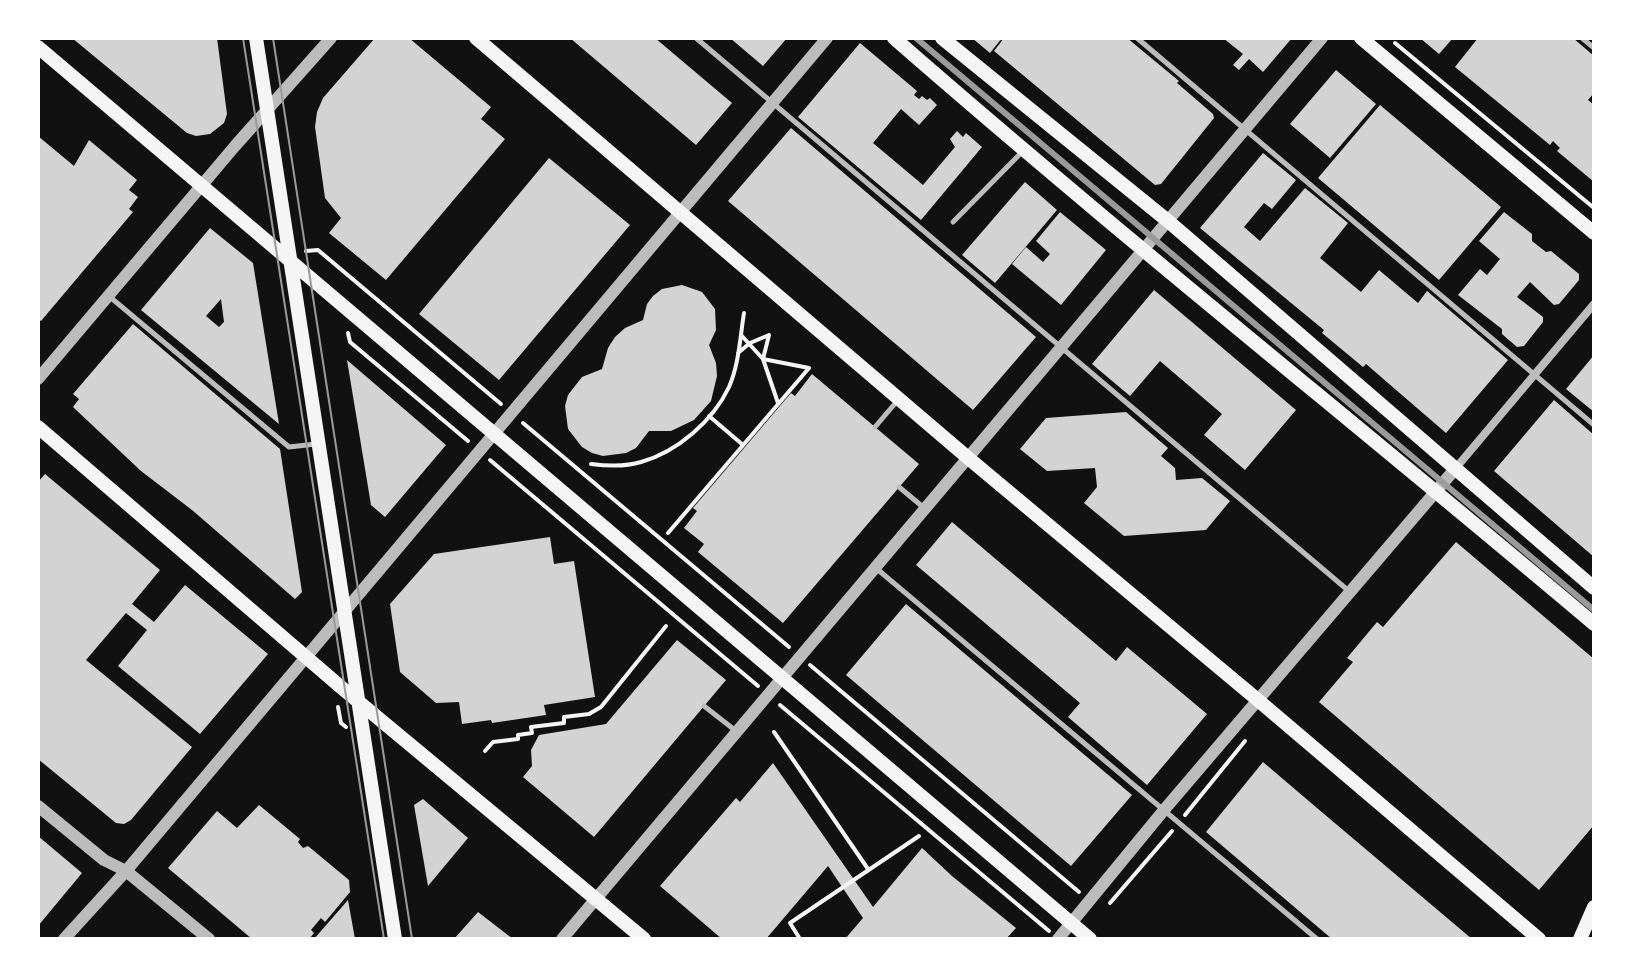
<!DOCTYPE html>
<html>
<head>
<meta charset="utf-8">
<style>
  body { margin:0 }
  #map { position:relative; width:1632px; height:977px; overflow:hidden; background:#111; font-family:Georgia,serif }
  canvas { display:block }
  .frame { position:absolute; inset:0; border:40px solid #fff; pointer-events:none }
</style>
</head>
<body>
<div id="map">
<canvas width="1632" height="977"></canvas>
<div class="frame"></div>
</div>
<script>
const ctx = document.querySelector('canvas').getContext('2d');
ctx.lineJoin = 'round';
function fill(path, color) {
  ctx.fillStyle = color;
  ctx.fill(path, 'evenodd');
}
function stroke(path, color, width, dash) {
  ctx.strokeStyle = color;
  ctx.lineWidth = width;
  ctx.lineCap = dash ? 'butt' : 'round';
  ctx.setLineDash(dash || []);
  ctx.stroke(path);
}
fill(new Path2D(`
  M72,38h145l10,76 -3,9 -14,11 -14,2 -9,-3z
  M375,38h34l82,69 -10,12 24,20 -119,141 -57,-47 12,-15 -16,-20 -10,-71 2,-15 6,-14z
  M570,38h85l77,65 -36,42z
  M730,38h57l-24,28z
  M972,38h30l-12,15z
  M1004,38h123l52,43 -2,2 36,31 1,4 -53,66 -6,1 -161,-134z
  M1223,38h69l-29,34 -14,-13 -10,11 -6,-5 10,-11z
  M1420,38h33l-14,16z
  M1478,38h95l21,18v37l-6,7 6,5v77l-37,-31 3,-3 -7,-7 -3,4 -95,-78z
  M860,43l57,48 -3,4 5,4 3,-3 5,4 3,-2 7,7 -18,20 -18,-16 -28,34 50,42 32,-38 -5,-8 7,-8 6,6 3,-4 16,14 -61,73 -123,-103z
  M1336,70l40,34 -46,54 -40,-34z
  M1380,105l121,102 -62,73 -121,-102z
  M791,128l245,209 -63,73 -245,-209z
  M38,136l36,30 15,-26 48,40 -8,10 9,7 -9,12 4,3 -92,109 -3,-2z
  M1263,153l33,27 -24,29 -8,-6 -20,24 16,14 45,-53 43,35 -28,35 41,34 18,-22 39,33 9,-12 81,69 -62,73 -80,-69 -3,3 -41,-34 2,-3 -124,-102z
  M549,158l81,67 -131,155 -80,-66z
  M1025,182l32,28 -62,73 -33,-28z
  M1060,212l46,38 -45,55 -49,-41 14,-17 17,15 7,-8 -14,-13z
  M1504,212l28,22v7l14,11 5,-1 28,23v6l-20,24 -5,1 -24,-23 -13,15 26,20v5l-19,24 -7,1 -15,-13v-5l-44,-34 22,-26 7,6 13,-16 -21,-18z
  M210,228l43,35 26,161 -138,-114zM221,299l3,23 -5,5 -13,-11z
  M682,285l20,7 13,17 1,21 -7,15 7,18 1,13 -6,25 -17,19 -23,11h-22l-13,17 -10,5 -23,3 -11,-3 -10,-6 -14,-18 -3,-23 3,-11 14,-18 20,-8 6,-21 7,-11 10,-9 18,-8 4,-16 6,-8 9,-7z
  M1154,290l142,120 -51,60 -41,-35 18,-21 -62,-53 -30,35 -38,-32z
  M133,324l147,125 22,143 -7,7 -103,-89 -51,-39 -68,-64 6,-8 -6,-5z
  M1594,355v57l-28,-23z
  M347,360l99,85 -61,72 -14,-12z
  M812,374l107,90 -136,159 -85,-71 6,-8 -20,-16 13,-17 -4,-3 98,-115 4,3z
  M1554,400l40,35v122l-100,-86z
  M1126,412l42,36 -7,8 14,12 1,12 26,-2 28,23 -24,29 -82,6 -40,-33 13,-16 -2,-19 -48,3 -27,-22 26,-31z
  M45,474l115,96 -28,34 22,18 31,-37 83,69 -68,80 -82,-68 29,-36 -21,-17 -40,47 106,87 -61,73 -7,4 -8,-1 -78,-64v-277z
  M952,522l164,139 11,-14 80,67 -60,71 -79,-68 12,-14 -164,-138z
  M550,537l4,27 20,-3 21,136 -51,8 2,10 -54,8 -1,-3 -29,4 -3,-22 -23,1 -36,-31 -10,-68 44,-50z
  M1456,542l138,117v166l-55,65 -220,-188 34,-40 -6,-4 30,-36 6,5z
  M906,604l226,191 -61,71 -225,-191z
  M677,640l49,40 -132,157 -71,-60 9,-11 -1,-16 8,-15 67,-11z
  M1263,762l54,46 155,131h-140l-126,-107z
  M773,763l100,144 49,-59 30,28 64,52 -10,11h-161l18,-21 -35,-52 -62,73h-44l-62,-53 76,-88 4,4z
  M423,799l45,39 -40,48 -14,-81z
  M259,805l41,34 -2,3 5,6 5,-2 41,34 1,12 -25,30 -4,-4 -10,12 3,3 -5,6h-57l-84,-71 49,-57 20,17z
  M38,836l44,37 -44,53z
  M348,900l7,39h-41z
  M478,912l35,27h-59z`), '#d3d3d3');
stroke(new Path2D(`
  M1395,43l199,165
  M306,251l12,-1 183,154
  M348,333l2,9 118,99
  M741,335l22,24 15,44
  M738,353l12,-10 19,-8 -6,24 46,9
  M709,416l34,29
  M523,423l266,224
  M490,460l268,226
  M591,464c16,2 34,3 50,-2 36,-10 72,-41 88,-75 10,-23 11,-49 15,-74
  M668,533l141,-165
  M810,665l269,227
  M780,705l269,226
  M338,707l3,16 5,4
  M774,732l94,137
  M485,751l8,-9 25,-3v-4l14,-2 -1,-6 33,-4v-6l25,-3 12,-7 65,-81
  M1185,815l60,-74
  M1110,903l62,-72
  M800,939l-10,-16 129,-87`), '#f5f5f5', 4);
stroke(new Path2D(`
  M696,38l654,554
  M1137,38l457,387
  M1582,38l12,10
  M953,222l69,-70
  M110,297l179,150 27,-3
  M875,427l23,-27
  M899,487l24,20
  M877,569l440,370
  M704,706l32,25`), '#bcbcbc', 5);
stroke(new Path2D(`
  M1455,469l139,-165`), '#bcbcbc', 8);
stroke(new Path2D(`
  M38,379l197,-233 96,-108
  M38,806l66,54 22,11 83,68
  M64,939l62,-68 701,-833
  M562,939l760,-901
  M1058,939l106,-129 291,-341`), '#bcbcbc', 12);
stroke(new Path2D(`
  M256,38l139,901
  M476,38l491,419 292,244 280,238
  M894,38c229,200 468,390 700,586
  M942,38l226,183 426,367
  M38,47l1052,892
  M38,427l304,261 302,251`), '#f5f5f5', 14);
stroke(new Path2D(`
  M1361,38l233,195
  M1580,939l14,-32`), '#f5f5f5', 14);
stroke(new Path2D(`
  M243,38l141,901
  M273,38l139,901`), '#9a9a9a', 2);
stroke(new Path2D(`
  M916,38l678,572`), '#9a9a9a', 6);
</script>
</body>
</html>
